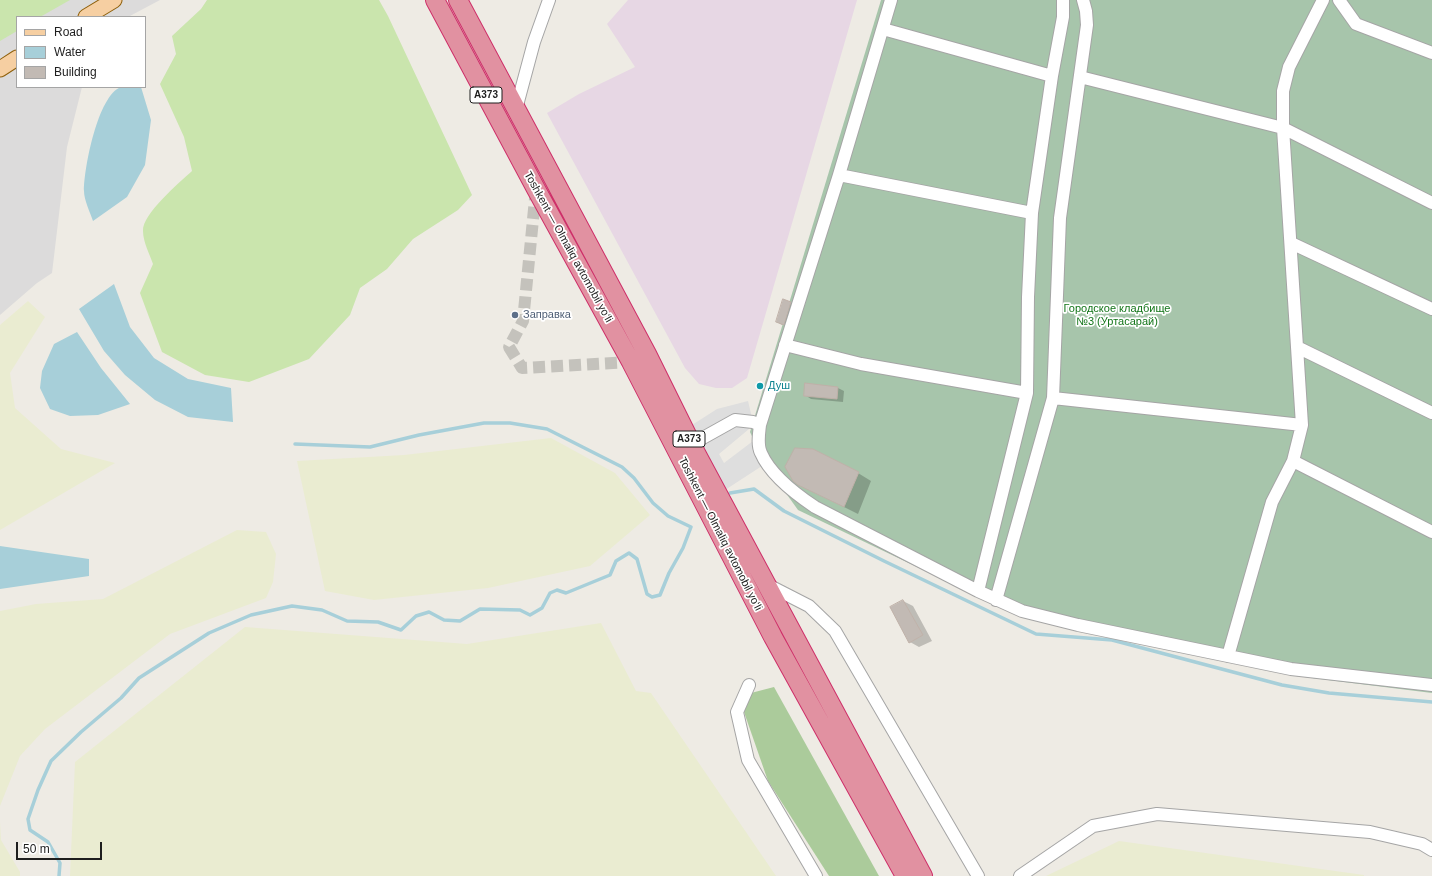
<!DOCTYPE html>
<html>
<head>
<meta charset="utf-8">
<style>
  body { margin:0 }
  #map { position:relative; width:1432px; height:876px; overflow:hidden; background:#eeebe4; font-family:Helvetica,sans-serif }
  canvas { display:block }
  .legend { position:absolute; left:16px; top:16px; width:130px; height:72px; box-sizing:border-box; background:#fff; border:1px solid #a5a5a5; margin:0; padding:5px 7px; list-style:none; font-size:12px; color:#1e1e1e }
  .legend li { display:flex; align-items:center; gap:8px; height:20px }
  .legend b { width:20px; border:1px solid #a5a5a5 }
  .scale { position:absolute; left:16px; top:842px; width:86px; height:18px; box-sizing:border-box; border:2px solid #1e1e1e; border-top:0; padding-left:5px; font-size:12px; line-height:14px; white-space:nowrap; color:#1e1e1e; -webkit-text-stroke:3px #fff; paint-order:stroke }
</style>
</head>
<body>
<div id="map">
<canvas width="1432" height="876"></canvas>
<ul class="legend">
<li><b style="height:5px;background:#f6cfa2"></b>Road</li>
<li><b style="height:11px;background:#a7cfd9"></b>Water</li>
<li><b style="height:11px;background:#c2bab4"></b>Building</li>
</ul>
<div class="scale">50 m</div>
</div>
<script>
const ctx = document.querySelector('canvas').getContext('2d');
ctx.lineJoin = 'round';
function fill(path, color) {
  ctx.fillStyle = color;
  ctx.fill(path, 'evenodd');
}
function stroke(path, color, width, dash) {
  ctx.strokeStyle = color;
  ctx.lineWidth = width;
  ctx.lineCap = dash ? 'butt' : 'round';
  ctx.setLineDash(dash || []);
  ctx.stroke(path);
}
function drawText(font, color, halo, rows, align = 'center') {
  ctx.font = font + ' Helvetica,sans-serif';
  ctx.lineWidth = 3.5;
  ctx.setLineDash([]);
  ctx.textBaseline = 'middle';
  ctx.strokeStyle = halo;
  ctx.fillStyle = color;
  for (const [text, x, y, turn = 0] of rows) {
    ctx.save();
    ctx.translate(x, y);
    ctx.rotate((+turn || 0) * Math.PI / 180);
    ctx.textAlign = isNaN(turn) ? turn : align;
    if (halo) ctx.strokeText(text, 0, 0);
    ctx.fillText(text, 0, 0);
    ctx.restore();
  }
}
fill(new Path2D(`
  M0,0h160l-32,17h-111v70h65l-15,60 -15,126 -15,10 -37,32z`), '#dcdbdb');
fill(new Path2D(`
  M628,0h229l-110,378 -15,10h-16l-17,-4 -14,-16 -138,-255 32,-19 56,-27 -28,-43z`), '#e7d7e4');
fill(new Path2D(`
  M28,301l17,16 -35,56 5,35 46,41 54,14 -115,67v-205z
  M551,438l64,35 35,42 -60,51 -102,22 -114,12 -49,-9 -28,-130 107,-6z
  M237,530l29,2 10,22 -3,28 -7,16 -96,36 -125,95 -25,27 -20,50v-195l36,-7 67,-5z
  M601,623l35,68 15,2 125,183h-706l5,-114 170,-135 222,17z
  M0,822l1,18 19,32v4h-20z
  M1119,841l245,34v1h-318z`), '#eaecd1');
fill(new Path2D(`
  M0,0h70l-30,17h-23v14l-17,10z
  M207,0h172l9,16 84,179 -14,15 -45,29 -26,30 -27,19 -10,27 -41,44 -60,23 -44,-7 -43,-23 -22,-59 13,-29c-3,-9 -10,-22 -10,-33 -1,-17 36,-48 49,-60l-8,-34 -24,-53 16,-30 -4,-18 29,-27z`), '#cae5ad');
fill(new Path2D(`
  M774,687l105,189h-50l-61,-95 -24,-69 7,-19z`), '#abcb9b');
fill(new Path2D(`
  M881,0h551v693l-136,-17 -285,-64 -213,-102 -33,-46 -15,-32z`), '#a7c5ab');
fill(new Path2D(`
  M748,401l4,17 -3,11 -30,25 5,9 29,-22 12,23 -40,26 -33,-65 25,-16z`), '#dedede');
fill(new Path2D(`
  M121,87h20l10,33 -6,45 -18,32 -34,24c-3,-9 -9,-21 -9,-30 0,-23 14,-96 37,-104z
  M114,284l16,43 24,31 34,21 43,9 2,34 -45,-5 -33,-17 -30,-25 -21,-24 -25,-42z
  M77,332l24,36 29,36 -32,11 -28,1 -20,-7 -10,-21 2,-17 12,-27z
  M0,546l89,13v17l-89,13z`), '#a7cfd9');
fill(new Path2D(`
  M791,303l6,3 -8,20 -7,-3v2l-5,-3z
  M838,388l6,3 -1,11 -32,-3 -6,-4z
  M858,473l13,8 -13,33 -60,-30z
  M903,601l10,5 19,35 -13,6 -9,-5z`), '#0003');
stroke(new Path2D(`
  M730,493l24,-4 30,22 100,50 152,73 76,6 170,45 47,8 103,9
  M59,876l1,-13 -12,-21 -18,-12 -2,-11 10,-29 13,-29 30,-29 40,-34 18,-20 70,-45 42,-18 41,-9 30,4 25,11 31,1 23,8 15,-14 13,-4 15,8 16,1 20,-12 40,1 10,5 12,-7 8,-15 7,-3 9,3 44,-18 6,-14 13,-8 8,6 10,35 5,3 8,-2 9,-22 14,-25 8,-21 -23,-11 -15,-13 -19,-25 -12,-11 -75,-38 -37,-6h-26l-65,12 -49,12 -75,-3`), '#a7cfd9', 3.5);
const building = new Path2D(`
  M783,299l8,3 -7,23 -8,-3z
  M805,383l33,4 -1,12 -33,-3z
  M795,448l18,1 46,23 -15,35 -46,-22 -5,-4 -8,-14z
  M903,600l20,35 -14,8 -19,-36z`);
fill(building, '#c2bab4');
stroke(building, '#bfb1a8', 1);
stroke(new Path2D(`
  M536,189l-13,132 -14,26 13,21 109,-6`), '#c4c2bc', 12, [12, 6]);
const minor = new Path2D(`
  M891,0l-52,175 -79,250c-1,9 -3,20 1,28 9,21 36,42 54,54l163,84 44,20 56,14 213,44 141,16
  M1339,0l17,24 76,29
  M883,29l169,47
  M1080,77l203,51 149,75
  M516,109l18,-67 15,-42
  M839,175l193,38
  M1291,243l141,66
  M785,345l76,19 166,29
  M1297,347l135,66
  M1053,398l249,27
  M692,444l43,-24 18,2 7,3
  M1293,461l139,71
  M766,584l43,22 26,25 143,245
  M978,591l49,-198 1,-96 4,-84 20,-137 11,-59v-17
  M996,600l57,-202 7,-180 27,-193 -1,-14 -3,-11
  M1228,656l44,-154 21,-41 9,-36 -19,-297v-37l6,-24 34,-67
  M749,685l-12,27 11,48 68,116
  M1020,876l73,-50 64,-12 213,18 52,12 10,6`);
const major = new Path2D(`
  M86,17l28,-17
  M0,69l17,-11`);
const highway = new Path2D(`
  M435,0l101,189 95,173 142,275 132,239
  M458,0l189,354 49,99 227,423`);
stroke(minor, '#a5a5a5', 14);
stroke(major, '#8e5f0a', 17);
stroke(highway, '#ce2f69', 20);
stroke(minor, '#fff', 12);
stroke(major, '#f6cfa2', 15);
stroke(highway, '#e191a1', 18);
for (const [x, y, r, color] of [
  [515,315,4,"#5c6f8a"],
  [760,386,4,"#0f9aa8"]
]) {
  const dot = new Path2D();
  dot.arc(x, y, r, 0, 2 * Math.PI);
  ctx.fillStyle = color;
  ctx.fill(dot);
  stroke(dot, '#fff', 1.5);
}
for (const [x, y, w] of [
  [486,95,32],
  [689,439,32]
]) {
  const box = new Path2D();
  box.roundRect(x - w / 2, y - 8, w, 16, 3);
  ctx.fillStyle = '#fff';
  ctx.fill(box);
  stroke(box, '#1e1e1e', 1);
}
drawText('bold 10px', '#1e1e1e', null, [
  ["A373",486,95],
  ["A373",689,439]
]);
drawText('11px', '#1e1e1e', '#fff', [
  ["Toshkent — Olmaliq avtomobil yo‘li",568,247,61],
  ["Toshkent — Olmaliq avtomobil yo‘li",720,534,63]
]);
drawText('11px', '#127518', '#fff', [
  ["Городское кладбище",1117,309],
  ["№3 (Уртасарай)",1117,322]
]);
drawText('11px', '#4e5e75', '#fff', [
  ["Заправка",523,315]
], 'left');
drawText('11px', '#0d838f', '#fff', [
  ["Душ",768,386]
], 'left');
</script>
</body>
</html>
